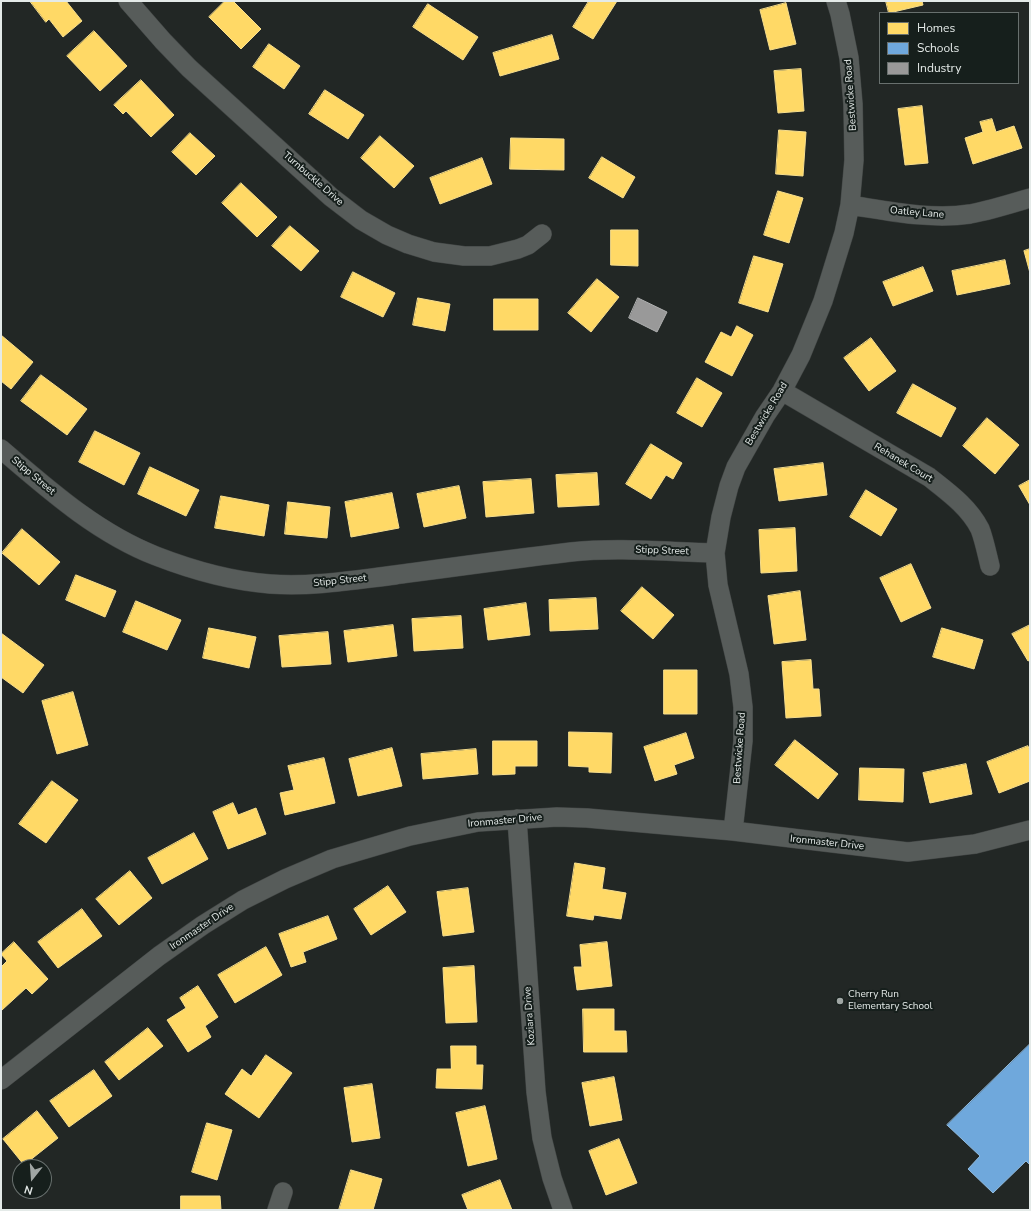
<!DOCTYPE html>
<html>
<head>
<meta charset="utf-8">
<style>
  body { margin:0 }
  #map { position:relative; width:1031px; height:1211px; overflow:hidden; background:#222725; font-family:"Nunito Sans",sans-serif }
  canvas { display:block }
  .frame { position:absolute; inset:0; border:2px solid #e4eae8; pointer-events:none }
  .legend { position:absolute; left:879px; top:12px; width:140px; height:72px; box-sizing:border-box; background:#161f1c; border:1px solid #68706e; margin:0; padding:5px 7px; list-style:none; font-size:12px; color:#e4eae8 }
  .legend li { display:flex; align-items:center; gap:8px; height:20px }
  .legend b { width:20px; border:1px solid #68706e }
  .north { position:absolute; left:12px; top:1159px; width:40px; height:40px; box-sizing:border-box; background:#161f1c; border:1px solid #68706e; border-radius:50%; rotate:197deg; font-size:11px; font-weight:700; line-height:16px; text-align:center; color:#e4eae8 }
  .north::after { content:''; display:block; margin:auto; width:14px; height:18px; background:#a0a6a4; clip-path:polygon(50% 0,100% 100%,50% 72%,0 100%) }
</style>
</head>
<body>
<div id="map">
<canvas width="1031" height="1211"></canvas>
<div class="frame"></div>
<ul class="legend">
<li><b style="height:11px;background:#ffd966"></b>Homes</li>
<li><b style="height:11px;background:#6fa8dc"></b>Schools</li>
<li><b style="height:11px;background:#999"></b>Industry</li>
</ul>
<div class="north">N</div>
</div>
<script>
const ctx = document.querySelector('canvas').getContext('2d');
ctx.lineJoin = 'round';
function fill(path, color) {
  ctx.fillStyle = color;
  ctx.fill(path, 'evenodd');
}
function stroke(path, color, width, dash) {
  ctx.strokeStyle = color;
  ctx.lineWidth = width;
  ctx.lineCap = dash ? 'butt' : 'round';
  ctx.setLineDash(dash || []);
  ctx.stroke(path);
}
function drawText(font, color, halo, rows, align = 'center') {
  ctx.font = font + ' "Nunito Sans",sans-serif';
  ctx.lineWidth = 4;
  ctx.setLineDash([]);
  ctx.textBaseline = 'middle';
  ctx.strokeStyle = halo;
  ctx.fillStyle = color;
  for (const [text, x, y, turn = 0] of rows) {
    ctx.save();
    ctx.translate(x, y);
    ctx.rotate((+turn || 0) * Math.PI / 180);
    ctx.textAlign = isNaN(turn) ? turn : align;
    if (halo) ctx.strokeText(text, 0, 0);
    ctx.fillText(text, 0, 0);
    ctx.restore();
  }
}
const homes = new Path2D(`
  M30,1h36l16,20 -19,16 -14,-18 -3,3z
  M225,1h8l28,28 -20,20 -32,-32z
  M589,1h28l-24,38 -20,-12z
  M886,1h36l1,4 -34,8z
  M786,3l10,41 -26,6 -10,-40z
  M428,4l50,33 -15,23 -50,-33z
  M94,31l33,35 -27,25 -33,-35z
  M552,35l7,24 -59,17 -7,-23z
  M269,44l31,22 -16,23 -31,-22z
  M801,69l3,42 -26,2 -4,-42z
  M141,80l33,35 -23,22 -25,-26 -3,3 -9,-9z
  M325,90l39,25 -16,24 -39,-25z
  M922,106l6,57 -23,2 -7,-56z
  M992,119l4,13 18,-6 8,22 -49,16 -8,-26 18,-6 -3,-10z
  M779,130l27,2 -3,44 -27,-2z
  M190,133l25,23 -19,19 -24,-23z
  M380,136l34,30 -20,22 -33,-30z
  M511,138l53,1v31l-54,-1z
  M602,157l33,20 -12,21 -34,-20z
  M482,158l10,26 -52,20 -10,-26z
  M241,183l36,34 -20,20 -35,-34z
  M778,191l25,7 -14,45 -25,-8z
  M290,226l29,25 -18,20 -29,-25z
  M611,230h27v36l-27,-1z
  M1030,249v24l-6,-22z
  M754,256l29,8 -15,48 -29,-9z
  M1005,260l5,24 -53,11 -5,-24z
  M923,267l10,24 -40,15 -10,-24z
  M353,272l42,21 -12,24 -42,-20z
  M597,279l22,18 -28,35 -23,-19z
  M418,298l32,6 -5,27 -32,-6z
  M494,299h44v31h-44z
  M737,326l16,9 -21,41 -27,-14 16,-30 10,5z
  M1,335l32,27 -22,27 -10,-8z
  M871,338l25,33 -27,20 -25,-33z
  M41,375l46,34 -20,26 -46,-34z
  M697,378l25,15 -20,34 -25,-14z
  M913,384l43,24 -15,29 -44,-24z
  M987,418l32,27 -24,29 -32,-28z
  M95,431l45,22 -16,32 -45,-23z
  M651,444l31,19 -9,16 -7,-4 -15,24 -25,-15z
  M823,463l4,32 -48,6 -5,-32z
  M150,467l49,23 -13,26 -48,-22z
  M597,473l2,32 -41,2 -2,-32z
  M531,479l3,34 -48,4 -3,-35z
  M1030,480v25l-11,-19z
  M459,486l7,32 -42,9 -7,-33z
  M866,490l31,19 -16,27 -31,-19z
  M392,493l7,35 -48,9 -6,-35z
  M221,496l48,9 -5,31 -49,-8z
  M288,502l42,5 -3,31 -42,-4z
  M795,528l2,43 -36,2 -2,-43z
  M22,529l38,33 -21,23 -37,-32z
  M911,564l20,44 -30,14 -21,-44z
  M76,575l40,16 -11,26 -39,-17z
  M642,587l32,28 -21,24 -32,-28z
  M800,591l6,49 -32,4 -6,-48z
  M596,598l2,31 -48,2 -1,-31z
  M136,601l45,19 -14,30 -44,-18z
  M526,603l4,32 -42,5 -4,-31z
  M461,616l2,32 -49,3 -2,-32z
  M393,625l4,31 -49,6 -4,-31z
  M1030,625v35l-2,1 -16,-27z
  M209,628l47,9 -7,31 -46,-10z
  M942,628l41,12 -9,29 -41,-12z
  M328,632l3,32 -49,3 -3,-31z
  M1,633l43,32 -21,28 -22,-16z
  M811,660l2,29h6l2,27 -35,2 -4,-56z
  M664,670h33v44h-33z
  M73,692l15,53 -31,9 -15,-53z
  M569,732l43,1 -1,40 -22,-1v-5l-20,-1z
  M686,733l8,25 -20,7 3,9 -22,7 -11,-34z
  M795,740l43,34 -20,25 -43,-34z
  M493,741h44v25h-22v8l-22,1z
  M1028,746l2,6v29l-31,12 -12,-31z
  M392,748l10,38 -44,10 -9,-37z
  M476,749l2,25 -55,5 -2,-25z
  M324,758l11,45 -50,12 -5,-22 14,-3 -6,-24z
  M966,764l6,30 -42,9 -7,-30z
  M860,768l44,1 -1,33 -44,-2z
  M52,781l26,19 -32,43 -27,-19z
  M233,803l5,12 18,-7 10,26 -38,15 -15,-37z
  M194,833l14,26 -46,25 -14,-26z
  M575,863l30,5 -3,21 24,4 -5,26 -27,-4 -1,5 -26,-4z
  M130,871l22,27 -33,27 -23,-26z
  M388,886l18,26 -35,23 -17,-26z
  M468,888l6,44 -31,4 -6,-44z
  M82,909l20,27 -44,32 -20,-26z
  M328,916l9,23 -34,13 3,10 -15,5 -12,-33z
  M14,942l34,37 -16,15 -6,-6 -24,22 -1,-2v-41l6,-6 -6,-7z
  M607,942l5,44 -35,4 -3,-23h8l-2,-22z
  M266,947l16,28 -47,28 -17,-28z
  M474,966l3,56 -31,1 -3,-55z
  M198,986l20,31 -13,9 6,11 -23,15 -21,-32 19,-12 -6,-10z
  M583,1009h31v22h12l1,21h-43z
  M148,1028l15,18 -44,34 -14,-18z
  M451,1046h25v19h7l-1,24 -46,-1 1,-19h14z
  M266,1055l26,18 -33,45 -34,-24 17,-25 9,7z
  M94,1070l18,26 -43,31 -19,-26z
  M614,1077l8,43 -32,6 -8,-43z
  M372,1084l8,54 -28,4 -8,-54z
  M485,1106l12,53 -29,7 -12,-53z
  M37,1111l21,27 -34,27 -21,-26z
  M207,1123l25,7 -15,50 -25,-8z
  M619,1139l18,44 -31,12 -17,-44z
  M351,1170l31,9 -9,31h-34z
  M500,1180l12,30h-44l-6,-15z
  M181,1196h39l1,14h-40z`);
fill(homes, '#ffd966');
stroke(homes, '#f7de8d', 1);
const schools = new Path2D(`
  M1030,1044v121l-4,-4 -33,32 -25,-24 12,-13 -33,-31z`);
fill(schools, '#6fa8dc');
stroke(schools, '#92bce0', 1);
const industry = new Path2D(`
  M638,298l29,14 -10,20 -28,-14z`);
fill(industry, '#999');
stroke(industry, '#b0b1b1', 1);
const minor = new Path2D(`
  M128,1l35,40 26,27 142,129 30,23 26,15 21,9 26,8 30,4h26l28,-7 10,-4 14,-11
  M850,205c39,6 81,15 120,9 21,-4 40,-10 60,-16
  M782,391l147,86c19,15 40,30 51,52 4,10 7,25 10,37
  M1,449c48,41 96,84 155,107 36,14 75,25 114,28 43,3 83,-4 125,-9 59,-8 117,-16 176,-23 48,-5 97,0 144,1
  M517,819l19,273 6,46 10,40 11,32
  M733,831l10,-90v-34l-4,-33 -21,-89 -3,-32 6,-36 8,-31 7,-19 29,-51 17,-25 19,-36 22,-54 21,-68 6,-28 4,-45 -1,-56 -4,-46 -9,-44 -4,-13
  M1,1080l158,-124 44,-31 40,-25 42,-21 47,-20 78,-23 68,-14 79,-5 30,1 146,13 175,21 67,-8 55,-14
  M277,1210l6,-18`);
stroke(minor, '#3f4342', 20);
stroke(minor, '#575c5a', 19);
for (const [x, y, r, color] of [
  [840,1001,4,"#a0a6a4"]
]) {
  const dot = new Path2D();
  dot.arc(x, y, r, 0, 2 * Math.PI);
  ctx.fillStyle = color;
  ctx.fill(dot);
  stroke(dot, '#161f1c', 1.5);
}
drawText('10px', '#e4eae8', '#161f1c', [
  ["Bestwicke Road",851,95,-94],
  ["Turnbuckle Drive",313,179,41],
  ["Oatley Lane",917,213,5],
  ["Bestwicke Road",767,414,-59],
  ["Rehanek Court",903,463,31],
  ["Stipp Street",33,476,40],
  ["Stipp Street",662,551,2],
  ["Stipp Street",340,581,-6],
  ["Bestwicke Road",740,748,-86],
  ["Ironmaster Drive",505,821,-5],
  ["Ironmaster Drive",827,843,6],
  ["Ironmaster Drive",202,927,-34],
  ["Koziara Drive",530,1016,-94]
]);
drawText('10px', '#e4eae8', '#161f1c', [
  ["Cherry Run",848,995],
  ["Elementary School",848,1007]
], 'left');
</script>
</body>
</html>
